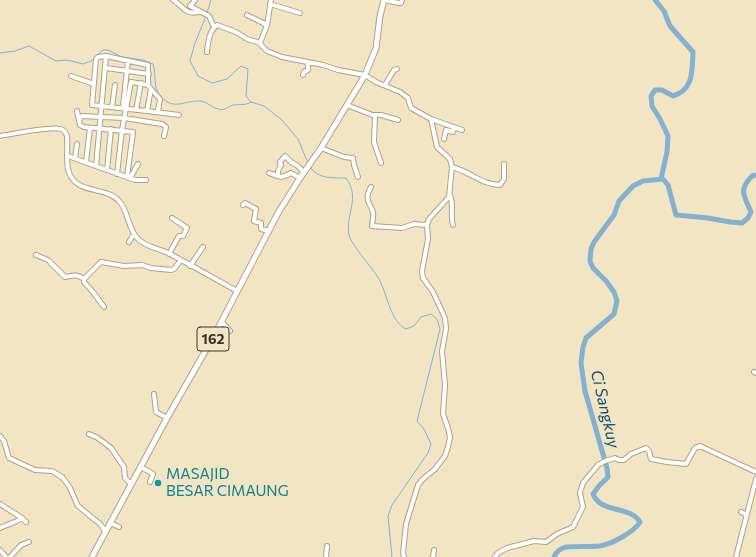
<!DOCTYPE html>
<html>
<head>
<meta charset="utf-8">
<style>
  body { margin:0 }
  canvas { display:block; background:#f2e5c3 }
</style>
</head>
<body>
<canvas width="756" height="557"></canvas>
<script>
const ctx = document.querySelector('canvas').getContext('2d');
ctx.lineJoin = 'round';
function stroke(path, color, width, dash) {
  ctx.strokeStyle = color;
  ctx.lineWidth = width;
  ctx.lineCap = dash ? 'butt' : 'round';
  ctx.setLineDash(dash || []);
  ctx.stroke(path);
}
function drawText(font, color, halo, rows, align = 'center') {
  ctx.font = font + ' Commissioner,sans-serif';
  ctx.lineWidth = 3.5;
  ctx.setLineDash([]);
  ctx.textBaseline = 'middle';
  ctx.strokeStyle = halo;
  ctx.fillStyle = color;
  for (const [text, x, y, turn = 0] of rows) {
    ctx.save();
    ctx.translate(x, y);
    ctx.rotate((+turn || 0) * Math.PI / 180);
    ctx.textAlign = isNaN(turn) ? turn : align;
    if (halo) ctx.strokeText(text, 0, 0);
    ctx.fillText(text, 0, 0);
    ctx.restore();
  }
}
stroke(new Path2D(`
  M193,5l13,7
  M207,13l4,-13
  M206,16l-11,27 -5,18 8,15 14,7 15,-4 14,-13 7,3 -2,27 5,6 13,4 18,14 16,19 10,24
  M0,53l15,-2 14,-5 27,15 11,-1 16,4 8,-3 12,-11h5l14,7 21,3 10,4c4,11 -1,23 8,33 13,14 24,3 40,4 7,1 11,7 17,8 6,2 9,-2 15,-4 6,-1 12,1 18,-3
  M311,168c6,11 24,10 35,10 15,20 -1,36 3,57 2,10 25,34 31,46 7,14 11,41 26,48l8,-3 7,-9 10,-3 6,5 3,10 -23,92 7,8 7,15 -3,9 -36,52 -4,11 4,41`), '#83b1d0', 1);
stroke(new Path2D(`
  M655,0l9,11 6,15 23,26c-1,18 1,38 -20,44l-11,-6h-7l-4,6 1,10 8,13 8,17 -1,16 -6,27
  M554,557c2,-5 7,-9 12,-10 11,-1 23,0 34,-1 12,-2 34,-14 40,-24 -11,-17 -39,-8 -47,-28l6,-8 9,-9 -1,-9 -22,-77 -4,-28 2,-16 3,-9 28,-24 3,-13 -3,-9 -8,-11 -13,-13 -3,-7 1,-12 3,-7 20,-27 5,-14 14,-15 10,-5 20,-2 5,6 8,30 32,3 22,4 12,1 6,-5 3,-6c-7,-17 -13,-21 1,-36l4,-1`), '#83b1d0', 5);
const minor = new Path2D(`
  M173,0c12,7 11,15 26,12
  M195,0l-5,6 19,10 5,11
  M271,0l-4,25 -7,18 1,2 6,6 15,6 41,8 15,5 27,5 11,7 24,10 8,6 3,10 20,11 6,28 13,12 2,8 -3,30 -20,22 -2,6 1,14 -6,32 1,7 10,14 12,26 1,11 -4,22 3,34 -2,29 5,14 2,9 -2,10 -3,9 -10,13 -12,10 -5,6 -12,39 -3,29 1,4
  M384,0l15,3h2l1,-3
  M270,4l30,9
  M247,15l20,10
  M207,52c1,-10 2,-21 10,-27l19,7 11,7 13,4
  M106,56l42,9v20l3,4 -4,22 -55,-6 4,-46 2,-2z
  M106,68l43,6
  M303,75l1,-3 4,-2v-8
  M71,76l23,8
  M385,85l9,-15 3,-1
  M151,89l9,10 -2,12
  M347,105l28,11 -1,26 7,21
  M123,106l5,-45
  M112,107l3,-22
  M136,110l5,-27
  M77,111l3,14 4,2 49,5 -6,45
  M147,111l32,4
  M375,115h6l17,5
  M79,119l3,-3 19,1 23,1 38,6 4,3 -2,9
  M431,119l31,11
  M0,136c11,-2 52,-10 61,-7 3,1 5,4 6,7 1,11 -1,23 1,33 6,27 37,16 51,32 10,10 8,27 19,38 8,8 22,10 32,15 23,12 45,25 67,37
  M444,139l2,-9 7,2 1,-5
  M321,148l23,9 9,1 1,7 4,12
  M68,156l67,24h11
  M75,158l2,-14
  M86,162l4,-34
  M96,166l10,-110
  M452,167c17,4 30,18 48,18l4,-6v-15
  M107,170l4,-41
  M269,173c11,3 9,7 22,0l9,5
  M117,174l5,-44 9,-48 17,3
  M278,176v-5l3,-6 -1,-3 5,-6 6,6 7,4 6,7
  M130,178l8,-14
  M371,187c-7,13 -2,14 2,25 1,4 -1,10 -1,14l30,2 12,-4 13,1
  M450,195c4,7 0,21 3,30
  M243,205l2,-2 11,6 -2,12 7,2v6l8,2
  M129,242l5,-8
  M169,254l10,-18h4l4,-8 -15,-10
  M36,255l12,5 17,17c8,-1 11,-4 19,2l17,-17 23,4 18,-1 9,3 20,2 3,-1 7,-9
  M190,266l13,-19
  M84,279v3l9,10 11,15
  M222,322l8,9
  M754,372l2,1
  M154,394l2,18 11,6
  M89,434l9,4 13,10 13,19 1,11 6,6
  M0,436l4,5 5,17 26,12 17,1 10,6 7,9 9,20 22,18 6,8
  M141,467l12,7 -3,8
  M0,504l22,14 4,4
  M741,512l6,3
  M110,523l9,4
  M0,528l17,-7 5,-3
  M0,550l6,7
  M10,557l11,-12 8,-3
  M326,557l1,-11
  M433,557l1,-7
  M495,557l3,-4 9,-5 27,-7 12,1 11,-8 16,-7 10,-20 -3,-14 3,-10 15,-18 7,-4 10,-3 4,2h5l7,-6 15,-6 3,3 2,8 16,3 19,2 9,-16 5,-2 56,26
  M736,557l20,-78`);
const major = new Path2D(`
  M92,557l75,-139 48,-84 63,-121 22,-35 21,-30 44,-73 11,-27 4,-32 4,-16`);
stroke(minor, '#aea282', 6);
stroke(major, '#aea282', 7);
stroke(minor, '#fff', 4);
stroke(major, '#fff', 5);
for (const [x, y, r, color] of [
  [158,483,4,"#0f9aa8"]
]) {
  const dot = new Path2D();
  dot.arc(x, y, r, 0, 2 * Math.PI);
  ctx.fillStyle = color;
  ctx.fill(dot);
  stroke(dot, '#f2e5c3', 1.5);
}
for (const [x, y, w] of [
  [213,339,32]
]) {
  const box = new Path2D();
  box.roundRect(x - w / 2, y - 12, w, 24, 3);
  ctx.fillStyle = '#f2e5c3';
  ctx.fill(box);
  stroke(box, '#393427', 1);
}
drawText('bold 14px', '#393427', null, [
  ["162",213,339]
]);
drawText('15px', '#0d838f', '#f2e5c3', [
  ["MASAJID",166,474],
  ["BESAR CIMAUNG",166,491]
], 'left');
drawText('italic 16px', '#164e6d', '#f2e5c3', [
  ["Ci Sangkuy",605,409,77]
]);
</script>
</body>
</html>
